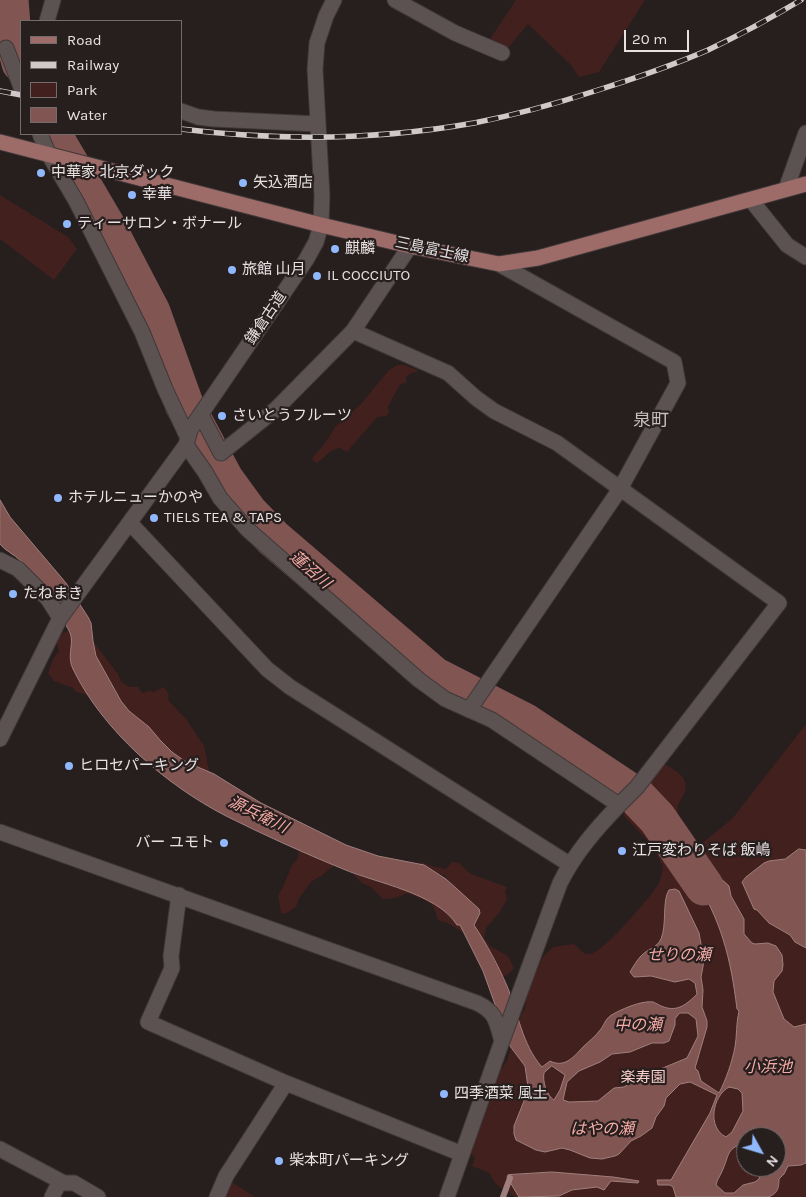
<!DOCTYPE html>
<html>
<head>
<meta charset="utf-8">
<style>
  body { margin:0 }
  #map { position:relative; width:806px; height:1197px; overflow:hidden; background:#271e1e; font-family:Karla,sans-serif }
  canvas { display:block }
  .legend { position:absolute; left:20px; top:20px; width:162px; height:115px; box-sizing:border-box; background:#271e1e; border:1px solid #746c6c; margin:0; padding:6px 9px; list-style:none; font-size:15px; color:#e7e1e1 }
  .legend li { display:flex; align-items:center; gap:10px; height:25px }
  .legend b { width:25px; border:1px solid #746c6c }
  .north { position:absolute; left:736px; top:1127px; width:50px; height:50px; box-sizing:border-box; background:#271e1e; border:1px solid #746c6c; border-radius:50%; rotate:129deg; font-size:14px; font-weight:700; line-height:20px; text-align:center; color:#e7e1e1 }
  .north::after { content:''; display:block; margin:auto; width:18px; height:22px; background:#90b8fd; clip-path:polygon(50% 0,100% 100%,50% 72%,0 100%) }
  .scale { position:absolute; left:624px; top:30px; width:65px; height:22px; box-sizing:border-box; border:2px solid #e7e1e1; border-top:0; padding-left:6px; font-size:15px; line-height:18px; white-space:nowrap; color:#e7e1e1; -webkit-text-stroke:4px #271e1e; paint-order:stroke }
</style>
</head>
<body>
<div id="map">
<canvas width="806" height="1197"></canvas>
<ul class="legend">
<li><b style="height:6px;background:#9d6b68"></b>Road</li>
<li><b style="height:6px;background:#cfc9c9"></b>Railway</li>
<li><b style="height:14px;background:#42201e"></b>Park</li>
<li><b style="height:14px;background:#805552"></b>Water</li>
</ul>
<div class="north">N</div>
<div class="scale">20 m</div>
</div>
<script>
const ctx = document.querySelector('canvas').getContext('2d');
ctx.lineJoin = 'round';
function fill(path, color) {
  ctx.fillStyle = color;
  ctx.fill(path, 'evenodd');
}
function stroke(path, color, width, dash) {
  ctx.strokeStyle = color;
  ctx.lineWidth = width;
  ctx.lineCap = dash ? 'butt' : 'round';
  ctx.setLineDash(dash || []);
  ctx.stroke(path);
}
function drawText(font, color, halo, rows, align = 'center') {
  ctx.font = font + ' Karla,"Noto Sans JP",sans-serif';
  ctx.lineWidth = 4.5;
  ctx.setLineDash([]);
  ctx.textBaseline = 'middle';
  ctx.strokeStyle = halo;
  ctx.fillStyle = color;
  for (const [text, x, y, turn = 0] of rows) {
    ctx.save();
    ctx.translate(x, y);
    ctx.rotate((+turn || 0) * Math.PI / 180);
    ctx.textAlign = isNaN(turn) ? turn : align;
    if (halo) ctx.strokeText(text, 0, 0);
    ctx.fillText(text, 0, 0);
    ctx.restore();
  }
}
fill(new Path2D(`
  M516,0h129l-46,72 -20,5 -8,-12 -43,-41 -20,24 -18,-9z
  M0,195l68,42 9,12 -23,31 -54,-41z
  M397,365h8l12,5 1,2 -7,1 -5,4v6l-6,1 -12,23 1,5 -3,4 -9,1 -30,35 -7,-4c-12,2 -13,8 -23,15l-3,-1 -2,-4 14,-16 9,-15 25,-22 29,-35z
  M67,631l4,1 20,64 -15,-4 -3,-4 -19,-7 -6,-8 5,-14 6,-8 -3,-10 3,-6z
  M92,640l26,34 3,8 9,5h8l4,6 7,-2 5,1 10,-5 5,8 -1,5 19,20 17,26 5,25 8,9 41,21 -57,-21 -70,-65 -27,-32z
  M806,724v473h-291c-12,-10 -19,-8 -25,-24l-18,-7 3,-8 -4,-5 23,-74 13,-18 13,-44 5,-9 3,-20 7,-16 8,-15 10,-10 21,-3c5,4 9,11 16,10 13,-1 60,-57 68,-69 3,-6 4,-13 5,-19l-12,-22 -28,-29 23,-25 1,-7 10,-15 9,-3c11,6 23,13 19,27 -2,5 -6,9 -7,14 -3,16 8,33 23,38l31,-25zM746,1137h30v30h-30z
  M299,847l37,17 -15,12 -9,5 -13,17 -3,9 -11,7 -4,-1 -3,-18c9,-11 10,-28 20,-37z
  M420,862l12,4 14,3 6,-7 7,1 12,11 36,13 -2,5 2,7 -7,13 -14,16 -2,10 6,8 18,10 6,12 -7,7 -4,1 -4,-3 -49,-92 -6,-6 -24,-6z
  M352,873l88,21 24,37 -2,1 -14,-9 -10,-3 -5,-14 -9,-6 -16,-7 -13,5 -12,1 -12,-12 -9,-4z
  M230,1181l25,16h-34z`), '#42201e');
const water = new Path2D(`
  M0,500l10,17 56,66 22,34 3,6 2,18 3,15 25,45 8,10 20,16 11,13 12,12 14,10 28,12 47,29 85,42 32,11 46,9 22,14 33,30 1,4 -6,12c13,20 24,40 33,61 11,26 15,59 35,81l8,-6c14,7 23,-3 32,-13 6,-6 14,-12 19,-19 3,-4 4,-9 9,-13 9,-6 32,-16 43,-14 3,1 7,4 11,5 14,5 23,-3 33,-13l-2,-11 -6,-4 -14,3 -24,-6 -17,1 -4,-5c3,-5 7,-12 11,-16 6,-7 16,-8 20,-17 6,-14 1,-39 8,-49l6,-1 4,2 20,42 5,28 -3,16 2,13 -1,17 5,14v6l-12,41 3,3 3,10 18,12c7,-13 13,-31 16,-46 2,-11 1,-24 4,-36l-2,-2c-6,-50 -16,-91 -45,-134l9,-6 7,-2 21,19 2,10 13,23v15l8,9 3,1 13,-1 8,3 6,9 1,10 -1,6 -8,10 -1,11 11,27 10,8 12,-3v139l-5,2 -13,1 -4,8 -5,5c0,10 -2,15 -11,18h-92l-3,-10 -3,-2h-12l-1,-5h14l39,-67 7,-18 -27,-13 -10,2 -14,14 -2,8 -8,11 -4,11 -11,8 -10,5 -12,13 -4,2 -13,3 -12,-1 -20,-8 -8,-2 -17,4 -9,-2 -20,-10 -2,-6v-8l12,-30 2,-9 -3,-21 -15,-20 -27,-75 -23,-46h-3c-20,-32 -81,-42 -114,-56 -39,-16 -79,-34 -117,-53 -60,-31 -123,-85 -153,-147 -6,-12 0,-22 -2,-33 -1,-5 -5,-10 -7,-14 -11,-17 -29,-48 -43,-61 -7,-7 -16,-10 -21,-17zM680,1013h8l8,6 2,17 -11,22 -46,19 -17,10 -10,1 -16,13 -29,1 -6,-2 4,-18 12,-11 21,-9 12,-8 18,-2 22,-9h12l5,-2 6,-16v-6zM552,1066l13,9 -5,15 -6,10c-7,-4 -12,-19 -10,-27zM729,1087l9,2 4,4 1,18 -11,21 -6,5c-19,-9 -14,-41 3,-50zM746,1137h30v30h-13l-4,12 -4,3 -12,3 -9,8h-9l-9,-8c1,-6 5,-10 7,-16 7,-16 3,-20 23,-27z
  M799,849l7,1v98l-11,-6 -5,-7 -21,-12 -12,-13 -3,-1 -12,-27 4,-5 18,-14 5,-2 16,-2z
  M552,1172l61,5 26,4 -1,2 -27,-2 -7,9 -7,-3 -25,3 -13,6 -40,1 -12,-20 1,-2z`);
fill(water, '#805552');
stroke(water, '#9f7f7d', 1);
stroke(new Path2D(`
  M503,1197l7,-19`), '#9f7f7d', 6);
stroke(new Path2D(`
  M9,0l2,25 10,38
  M52,134l54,92 45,86 33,92 40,75 24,33 25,26 161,138 90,46 113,75 20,21 47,68`), '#805552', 39);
const minor = new Path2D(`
  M395,0l60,33 47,20
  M47,21l6,-21
  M6,48l15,39
  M181,111l17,6 16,2 104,5
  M40,134l9,21 27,46 66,131 23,57 22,47
  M786,189l20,-56
  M751,200l36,45 19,12
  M353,331l95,42 28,25 18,13 63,32 222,160 -142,184 -18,18
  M201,415l20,38 55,-44 77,-78 57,-85
  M186,445l19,27 15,26 27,31 172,151 26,19 47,21 127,85c-23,24 -44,48 -59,78l-58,158 -55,156
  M130,523l137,146 23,18 279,177
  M0,560l18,9 30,30 12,19
  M469,710l151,-221 58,-106 -4,-21 -175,-98
  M0,739l60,-121 126,-173 4,-15 116,-170 10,-18 5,-17 1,-29 -7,-127 2,-26 9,-27 8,-16
  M0,832l477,171c19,9 19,18 25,38
  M179,895l-8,61 1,12 -24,54 138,61 176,71
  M0,1149l64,34h10l24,14
  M52,1197l8,-16
  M217,1197l9,-21 60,-93`);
const major = new Path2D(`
  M0,142l321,83 89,21 89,18 39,-6 268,-74`);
stroke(minor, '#3f3838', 17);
stroke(major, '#3f3838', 17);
stroke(minor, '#5c5251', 15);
stroke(major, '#9d6b68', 15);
const rail = new Path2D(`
  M0,91l21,4
  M181,129c97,12 197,11 293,-6 41,-8 81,-19 121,-32 38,-12 76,-25 113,-41 32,-15 63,-32 93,-50`);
stroke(rail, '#cfc9c9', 5.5);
stroke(rail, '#271e1e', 4, [11]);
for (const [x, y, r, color] of [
  [41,173,5,"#90b8fd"],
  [243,183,5,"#90b8fd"],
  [132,195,5,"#90b8fd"],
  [67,224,5,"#90b8fd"],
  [335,249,5,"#90b8fd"],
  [232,270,5,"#90b8fd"],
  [317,276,5,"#90b8fd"],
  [222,416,5,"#90b8fd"],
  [58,498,5,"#90b8fd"],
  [154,518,5,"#90b8fd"],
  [13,594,5,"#90b8fd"],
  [69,766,5,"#90b8fd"],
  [224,843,5,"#90b8fd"],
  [622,851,5,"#90b8fd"],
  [444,1094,5,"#90b8fd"],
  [279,1161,5,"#90b8fd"]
]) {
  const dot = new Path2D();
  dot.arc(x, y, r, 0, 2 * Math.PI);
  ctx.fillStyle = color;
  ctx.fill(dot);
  stroke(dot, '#271e1e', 2);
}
drawText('15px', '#e7e1e1', '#271e1e', [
  ["中華家 北京ダック",51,173],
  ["矢込酒店",253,183],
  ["幸華",142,195],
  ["ティーサロン・ボナール",77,224],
  ["麒麟",345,249],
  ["旅館 山月",242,270],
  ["IL COCCIUTO",327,276],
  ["さいとうフルーツ",232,416],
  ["ホテルニューかのや",68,498],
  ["TIELS TEA & TAPS",164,518],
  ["たねまき",23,594],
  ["ヒロセパーキング",79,766],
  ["バー ユモト",214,843,"right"],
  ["江戸変わりそば 飯嶋",632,851],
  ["四季酒菜 風土",454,1094],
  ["柴本町パーキング",289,1161]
], 'left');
drawText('15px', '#e7e1e1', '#271e1e', [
  ["三島富士線",432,250,12],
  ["鎌倉古道",266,318,-56]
]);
drawText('15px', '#f9ccc8', '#271e1e', [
  ["楽寿園",643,1078]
]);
drawText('italic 16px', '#f4aaa5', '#271e1e', [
  ["蓮沼川",310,570,41],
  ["源兵衛川",258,815,26],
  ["せりの瀬",679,955],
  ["中の瀬",638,1025],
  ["小浜池",768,1067],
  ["はやの瀬",602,1129]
]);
drawText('18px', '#cabfbe', '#271e1e', [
  ["泉町",651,421]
]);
</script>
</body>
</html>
